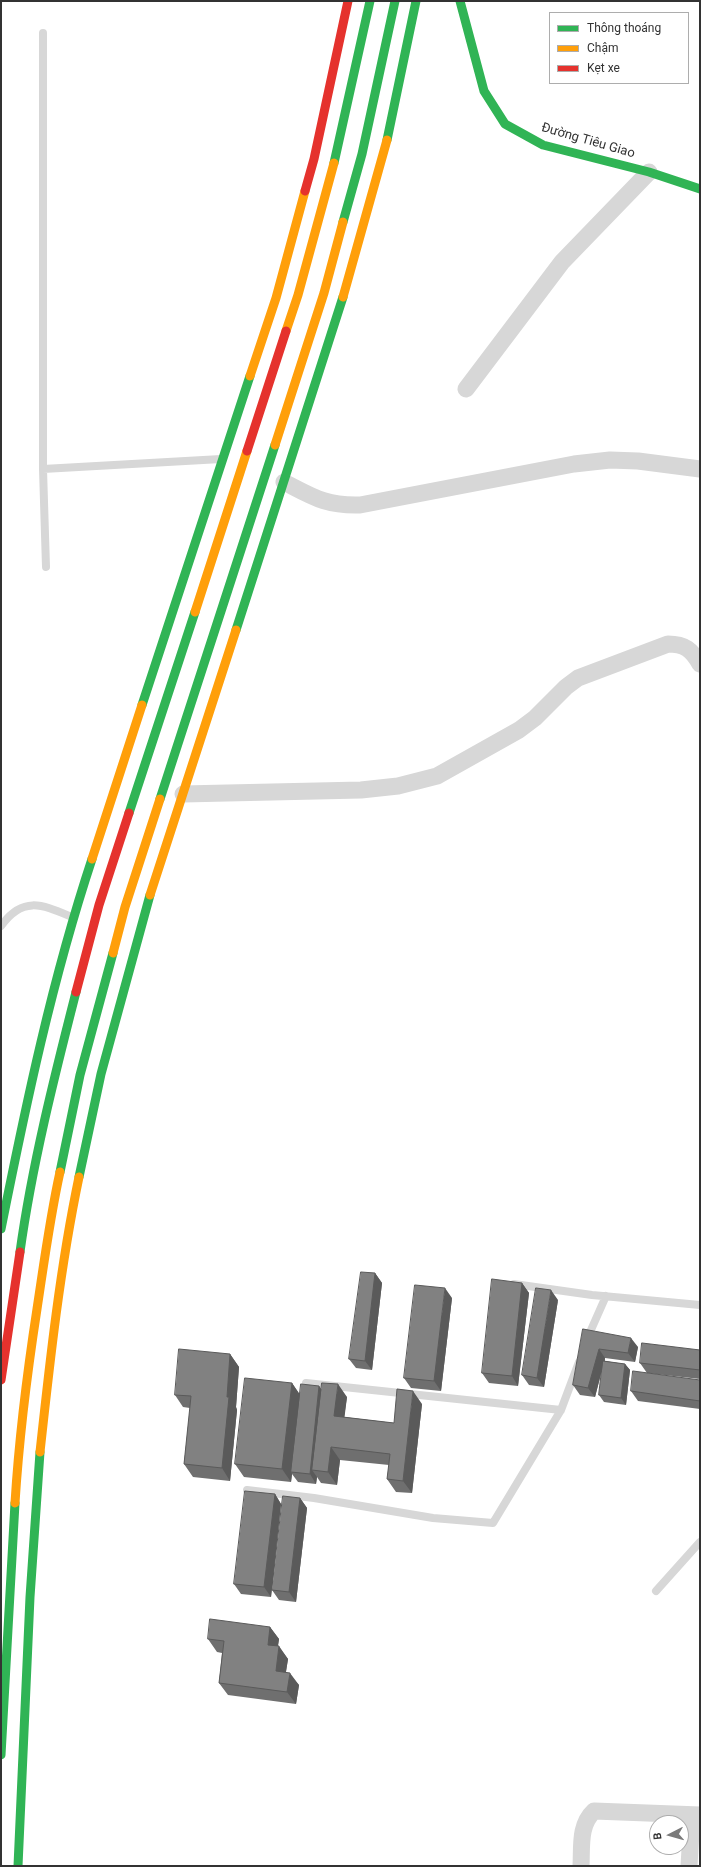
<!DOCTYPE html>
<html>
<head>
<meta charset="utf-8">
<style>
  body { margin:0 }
  #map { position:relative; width:701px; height:1867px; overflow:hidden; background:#fff; font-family:Roboto,sans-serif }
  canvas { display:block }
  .frame { position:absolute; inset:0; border:2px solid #333; pointer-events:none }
  .legend { position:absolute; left:549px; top:12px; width:140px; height:72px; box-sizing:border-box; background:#fff; border:1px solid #adadad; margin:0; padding:5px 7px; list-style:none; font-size:12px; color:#333 }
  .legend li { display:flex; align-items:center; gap:8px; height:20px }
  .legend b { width:20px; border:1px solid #adadad }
  .north { position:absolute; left:649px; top:1815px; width:40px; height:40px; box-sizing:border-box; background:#fff; border:1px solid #adadad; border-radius:50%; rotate:264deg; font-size:11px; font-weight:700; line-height:16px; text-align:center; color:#333 }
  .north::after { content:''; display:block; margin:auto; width:14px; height:18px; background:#7a7a7a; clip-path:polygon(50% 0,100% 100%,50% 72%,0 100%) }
</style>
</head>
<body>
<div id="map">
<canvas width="701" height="1867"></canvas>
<div class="frame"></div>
<ul class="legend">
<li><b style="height:5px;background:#30b455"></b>Thông thoáng</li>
<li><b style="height:5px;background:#ff9f0a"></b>Chậm</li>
<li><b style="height:5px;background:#e5322d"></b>Kẹt xe</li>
</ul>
<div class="north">B</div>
</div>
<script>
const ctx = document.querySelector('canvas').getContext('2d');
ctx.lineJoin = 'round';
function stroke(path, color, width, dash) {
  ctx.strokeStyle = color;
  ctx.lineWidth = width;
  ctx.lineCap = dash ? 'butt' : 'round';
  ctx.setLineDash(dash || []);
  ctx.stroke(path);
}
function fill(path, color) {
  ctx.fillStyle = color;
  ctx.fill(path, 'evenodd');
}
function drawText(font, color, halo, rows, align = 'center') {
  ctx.font = font + ' Roboto,sans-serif';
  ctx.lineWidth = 4;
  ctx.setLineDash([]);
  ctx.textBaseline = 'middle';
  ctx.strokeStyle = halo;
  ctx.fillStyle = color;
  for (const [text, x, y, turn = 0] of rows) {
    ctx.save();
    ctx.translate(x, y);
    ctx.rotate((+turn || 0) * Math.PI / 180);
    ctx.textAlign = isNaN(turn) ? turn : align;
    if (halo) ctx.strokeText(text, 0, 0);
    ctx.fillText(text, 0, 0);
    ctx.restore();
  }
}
stroke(new Path2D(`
  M43,33v436l3,98
  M43,469l178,-10
  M1,926c22,-31 42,-21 71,-9
  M514,1284l78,11 108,10
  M587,1339l19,-43
  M306,1383l255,27
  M247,1490l67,8 119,20 60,5 68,-113 18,-48
  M656,1591l44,-49`), '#d7d7d7', 8);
stroke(new Path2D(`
  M466,389l96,-127 87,-90
  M284,482c29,15 42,24 76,23l214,-41 36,-4 28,1 62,8
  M183,794l178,-4 37,-4 39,-10 82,-46 16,-12 31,-31 12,-9 90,-34c17,0 24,6 32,20
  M581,1866c1,-20 -2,-41 13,-55l106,4
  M689,1866l3,-51`), '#d7d7d7', 17);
stroke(new Path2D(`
  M460,1l24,90 21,33 38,21 106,27 51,17
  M387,140l29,-139
  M334,163l36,-162
  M343,222l19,-68 33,-153
  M236,630l107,-333
  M142,705l108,-329
  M160,799l115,-354
  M129,813l66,-201
  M60,1172l20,-97 33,-122
  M79,1177l22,-103 49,-179
  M1,1229c25,-125 51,-249 91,-370
  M20,1252c12,-87 34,-174 56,-260
  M1,1755l14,-252
  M18,1866l12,-269 10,-145`), '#30b455', 9);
stroke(new Path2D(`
  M343,297l44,-157
  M286,331l12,-36 36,-132
  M250,376l26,-78 29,-107
  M275,445l49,-152 19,-71
  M195,612l52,-161
  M92,859l50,-154
  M150,895l86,-265
  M113,953l12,-46 35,-108
  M40,1452c10,-92 20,-184 39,-275
  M15,1503c4,-65 12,-129 22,-194 7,-46 13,-92 23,-137`), '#ff9f0a', 9);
stroke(new Path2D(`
  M305,191l9,-32 34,-158
  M247,451l39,-120
  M76,992l23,-87 30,-92
  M1,1380l19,-128`), '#e5322d', 9);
fill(new Path2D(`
  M375,1273l7,10 -10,87 -16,-2 -7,-9z
  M522,1283l7,10 -11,93 -29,-3 -7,-10z
  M452,1298l-11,93 -30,-3 -7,-10z
  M558,1300l-14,87 -15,-2 -7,-10z
  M583,1329l55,18 -3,15 -30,-4v3l20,3 5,6 -4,35 -22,-3 -5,-7 3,-25 -7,27 -15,-2 -7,-10z
  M700,1350v29l-53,-6 -7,-10z
  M230,1354l9,13 -3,40 1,3 -7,71 -37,-4 -9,-13 6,-56 -7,-1 -8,-12z
  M700,1380v29l-62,-8 -7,-10z
  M292,1383l7,11 20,-8 2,3 26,8 -3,20 50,6 28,-19 -10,89 -16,-1 -9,-13 2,-14 -49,-5 -3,25 -16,-2 -4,-6 -1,7 -18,-2 -6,-8 -1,8 -47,-5 -9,-13z
  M275,1494l6,10 -10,93 -30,-3 -7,-10z
  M300,1498l7,10 -11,94 -17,-2 -7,-10z
  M270,1627l9,12 -1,7 10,13 -2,13 13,13 -3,19 -68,-9 -9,-12 3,-30 -5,-1 -9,-13z`), '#6f6f6f');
fill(new Path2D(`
  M375,1273l7,10 -10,87 -7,-9z
  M522,1283l7,10 -11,93 -6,-10z
  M445,1288l7,10 -11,93 -7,-10z
  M551,1290l7,10 -14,87 -7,-9z
  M631,1338l7,9 -3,15 -7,-9z
  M599,1349l6,9 -10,39 -7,-9z
  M230,1354l9,13 -3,40 1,3 -7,71 -8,-13z
  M625,1364l5,6 -4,35 -5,-7z
  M292,1383l9,13 -10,76 1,2 -1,8 -9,-13z
  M338,1384l9,13 -4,32 -9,-13z
  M319,1386l7,10 -14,74 5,7 -1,7 -6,-10z
  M413,1391l9,13 -10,89 -9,-12z
  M331,1447l9,13 -3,25 -9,-13z
  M275,1494l6,10 -10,93 -7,-10z
  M300,1498l7,10 -11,94 -7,-10z
  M270,1627l9,12 -3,18 -8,-12z
  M279,1646l9,13 -4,24 -8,-12z
  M290,1673l9,12 -3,19 -9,-12z`), '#5a5a5a');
const building = new Path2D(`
  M361,1272l14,1 -10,88 -16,-2z
  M492,1279l30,4 -10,93 -30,-3z
  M415,1285l30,3 -11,93 -30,-3z
  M536,1288l15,2 -14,88 -15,-3z
  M583,1329l48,9 -3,15 -29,-4 -11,39 -15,-3z
  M642,1343l58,7v20l-60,-7z
  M179,1349l51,5 -3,43h2l-7,71 -38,-4 7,-68 -16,-1z
  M603,1361l22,3 -4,34 -22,-3z
  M633,1371l67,9v21l-69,-10z
  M245,1378l47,5 -10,86 -47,-5z
  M322,1383l16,1 -4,32 60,7 3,-34 16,2 -10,90 -16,-2 3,-25 -59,-7 -3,25 -16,-2z
  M301,1384l18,2 -9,88 -19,-2z
  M245,1491l30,3 -11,93 -30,-3z
  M283,1496l17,2 -11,94 -17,-2z
  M210,1619l60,8 -2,18 11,1 -3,25 14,2 -3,19 -68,-9 5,-42 -16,-2z`);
fill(building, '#818181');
stroke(building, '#5a5a5a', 1);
drawText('13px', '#333', '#fff', [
  ["Đường Tiêu Giao",588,141,16]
]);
</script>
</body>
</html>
